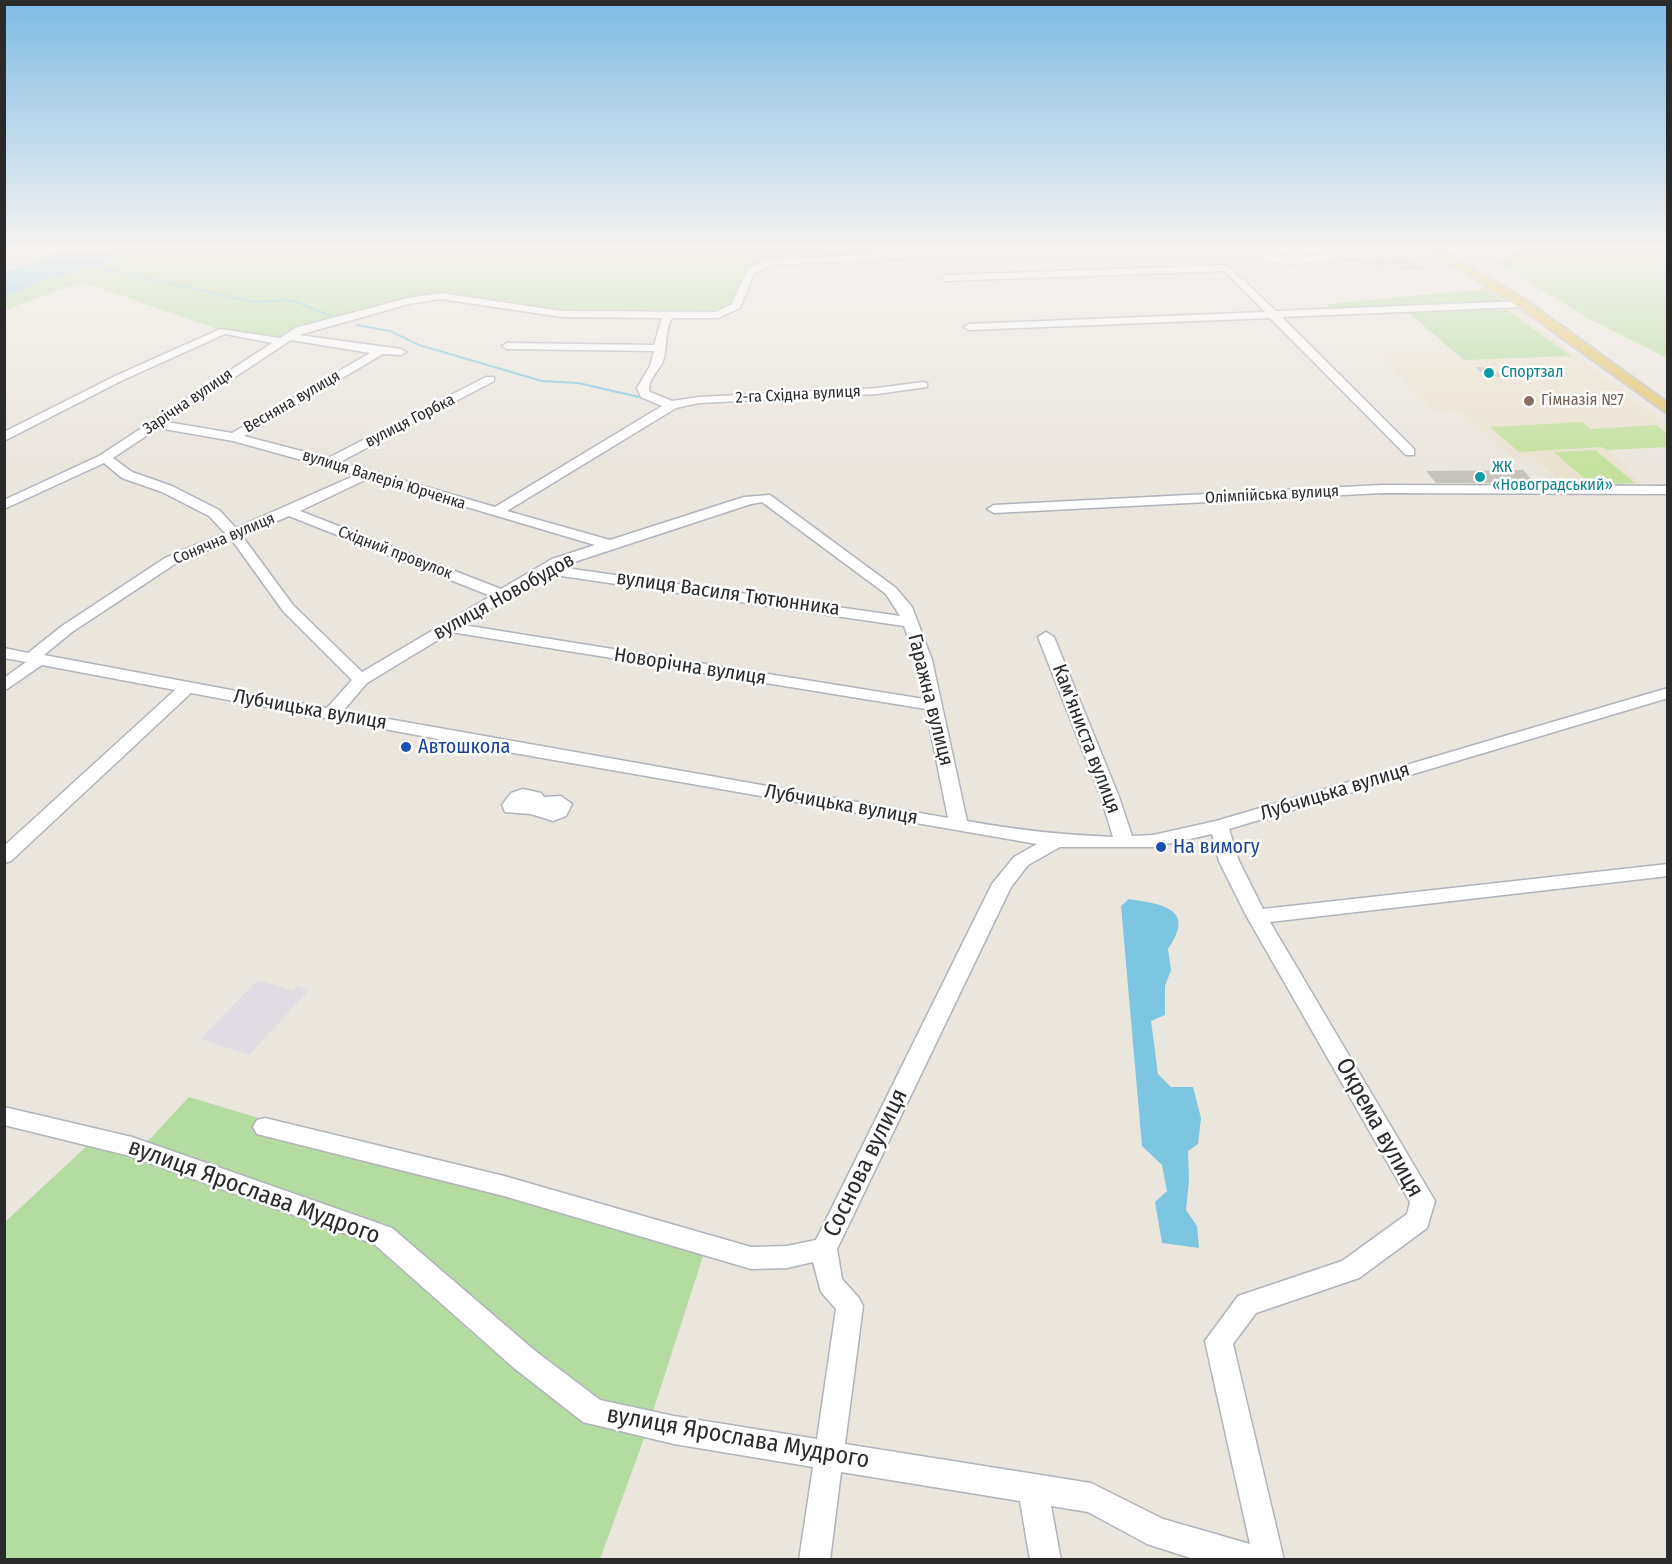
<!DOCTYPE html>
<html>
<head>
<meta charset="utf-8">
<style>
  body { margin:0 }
  #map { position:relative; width:1672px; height:1564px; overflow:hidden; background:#eae5dd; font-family:"Fira Sans Condensed",sans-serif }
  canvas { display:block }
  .frame { position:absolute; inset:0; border:6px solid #2a2a2a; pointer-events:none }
</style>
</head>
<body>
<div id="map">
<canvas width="1672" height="1564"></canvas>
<div class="frame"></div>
</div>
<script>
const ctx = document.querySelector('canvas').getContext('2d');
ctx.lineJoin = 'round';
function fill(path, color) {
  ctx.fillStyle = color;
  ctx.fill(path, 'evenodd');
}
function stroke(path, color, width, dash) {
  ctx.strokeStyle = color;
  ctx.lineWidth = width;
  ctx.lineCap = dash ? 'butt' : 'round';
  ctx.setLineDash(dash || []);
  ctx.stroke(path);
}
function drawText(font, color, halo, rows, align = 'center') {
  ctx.font = font + ' "Fira Sans Condensed",sans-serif';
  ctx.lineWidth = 5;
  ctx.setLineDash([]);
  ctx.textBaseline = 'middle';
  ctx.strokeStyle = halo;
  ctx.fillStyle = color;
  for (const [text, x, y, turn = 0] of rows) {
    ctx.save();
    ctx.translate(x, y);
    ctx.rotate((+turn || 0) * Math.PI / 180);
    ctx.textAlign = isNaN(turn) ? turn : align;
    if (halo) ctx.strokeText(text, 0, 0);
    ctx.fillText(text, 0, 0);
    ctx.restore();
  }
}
fill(new Path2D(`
  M258,980l35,11 4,-5 12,4 -60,65 -49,-16z`), '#dfdde3');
fill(new Path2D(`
  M1513,309l154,116v22l-60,3 37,37h-75l-38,-31 -19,1 -56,-47 -23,1 -55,-57 76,-2 -45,-39z`), '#eae1cf');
fill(new Path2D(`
  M141,249h748l3,7 -113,5 -29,11 -14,34 -18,9h-106l-185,-18 -148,44 -55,-10 -142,-49 -77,28v-15l12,-2 20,-11 68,-19 11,-5 3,-4z
  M1528,249h139v109l-78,-39 -92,-57v-2l11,-3 -5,-2 8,-1 -3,-4z
  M1486,289l18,13 -169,8 -8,-6z
  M1507,310l64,46 -107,4 -55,-47z
  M189,1097l515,156 -58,180 -46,126 -595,1v-338l83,-77 36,11 26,-17z`), '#b4dba0');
fill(new Path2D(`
  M1582,422l9,7 65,-4 11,9v13l-60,3 -6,-3 -82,5 -29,-25z
  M1595,450l40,33 -43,2 -38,-33z`), '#c4e19d');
fill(new Path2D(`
  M68,249h73l-22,5 -3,1 2,3 -10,2 1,3 -72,19 -15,9 -17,5v-24z
  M1129,899c32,5 68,9 39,50l3,21 -6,16v29l-14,6 7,53 13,13h22l8,31 -3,26 -10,7 1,30 -3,29 11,16 2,22 -37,-5 -7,-41 12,-11 -5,-26 -20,-19 -21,-240z`), '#7cc6e1');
stroke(new Path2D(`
  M91,266l163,36 36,-2 44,17
  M357,325l33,6 29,14 123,36 36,2 61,14`), '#7cc6e1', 2);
fill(new Path2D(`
  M1409,257l18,12 -54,3 -17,-12z
  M1475,367h16l12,10h-17z
  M1523,470l12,13h-99l-10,-12z`), '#c6c3bc');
const minor = new Path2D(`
  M1089,249h155c61,18 121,-4 183,0l-5,3 -130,12 -24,-2 -33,-10 -301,5 -164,8 -16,9 -14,34 -22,10h-46c-8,13 -4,29 -9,43 -4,10 -17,20 -13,31l22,9 27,-4 178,-9 46,-6 4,1v4l-50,7 -178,9 -23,5 -169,103 103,29 134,-43 26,-2 126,93 16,19 20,53 35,161c49,9 97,14 146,16l-12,-40 -63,-160 8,-5 8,5 65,160 13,39 21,-1 63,-14 452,-133v10l-439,131 10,32 24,48 405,-45v12l-398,46 165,279 -8,27 -68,50 -103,35 -23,31 51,216h-87l-50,-16 -59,-32 -37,-6 10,54h-31l-10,-59 -179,-29 -11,88h-31l14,-93 -139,-23 -91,-22 -69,-54 -140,-124 -244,-88 -126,-31v-18l128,30 260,91 142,122 66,50 74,16 143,23 19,-130 -15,-17 -8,-30 -26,6 -36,1 -247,-73 -239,-60 -8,-2 -4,-7 4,-7 8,-2 239,58 247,71 36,-1 29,-6 176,-356 22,-27 23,-13 -529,-92 -317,-59 -180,168 -7,2v-17l171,-156 -133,-25 -38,26v-13l22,-16 -22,-4v-10l24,5 34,-27 103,-68 60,-25 -16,-17 -47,-24 -40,-14 -18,-15 -100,46v-9l95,-44 173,-113 -47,-9 -104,47 -117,60v-9l109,-55 107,-48 60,9 15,-10 113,-30 33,-5 121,18 154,1 16,-8 15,-34 20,-10 167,-9zM441,299l121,18 100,1 -8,27 -147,-2 -5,3 5,3 147,2 -4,15 -13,22 4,9 21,9 -167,101 -155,-45 154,-81v-4h-8l-158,81 -84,-22 139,-82 18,1 5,-3 -5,-3 -102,-14 110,-31zM291,340l79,13 -138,80 -65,-11zM158,428l75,13 123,34 -120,53 -17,-18 -47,-24 -40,-14 -19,-14zM369,478l226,67 -43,14 -51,30 -201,-78zM762,502l124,92 14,22 -341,-49 192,-63zM289,516l202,80 -129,76 -69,-67 -51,-69zM232,540l51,71 69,69 -25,28 -283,-53 28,-23 103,-68zM548,574l356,52 12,34 8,39 -461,-74zM451,632l475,77 22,109 -605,-107 24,-28zM1212,834l7,27 28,56 163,285 -3,12 -65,47 -104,35 -33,45 45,203 -87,-25 -72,-36 -246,-39 18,-138 -4,-8 -17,-19 -5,-30 174,-362 17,-22 32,-18h93z
  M1227,265l49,46 247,-10 5,3 -5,3 -241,10 132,132v6h-8l-136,-137 -301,12 -5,-3 5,-3 296,-12 -40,-41 -279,10 -5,-3 5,-3z
  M1382,485l286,1v8l-286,-1 -388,20 -7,-4 7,-4z
  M523,789l18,4 3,4 17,-1 11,8 -6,12 -13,5 -22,-7 -26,-2 -3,-7 9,-12z`);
const major = new Path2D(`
  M1427,249h14l86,52 141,102v11l-149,-107z`);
stroke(minor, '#b1b3bc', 3);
stroke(major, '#c3c3c3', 4);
fill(minor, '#fff');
fill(major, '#e1c56c');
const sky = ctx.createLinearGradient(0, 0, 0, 468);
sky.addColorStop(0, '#7dbbe5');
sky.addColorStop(0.53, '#f6f3f0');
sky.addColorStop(1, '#f6f3f000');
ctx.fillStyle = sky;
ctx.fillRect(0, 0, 1672, 468);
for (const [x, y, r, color] of [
  [1489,373,6,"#0f9aa8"],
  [1529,401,6,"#8d6e63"],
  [1480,477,6,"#0f9aa8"],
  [406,747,6,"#1a4fb4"],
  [1161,847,6,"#1a4fb4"]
]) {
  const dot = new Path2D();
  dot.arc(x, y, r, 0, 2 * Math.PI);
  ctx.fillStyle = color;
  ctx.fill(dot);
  stroke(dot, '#fff', 2);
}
drawText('16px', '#0d838f', '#fff', [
  ["Спортзал",1501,373],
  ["ЖК",1492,468],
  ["«Новоградський»",1492,486]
], 'left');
drawText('16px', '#2a2a2a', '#fff', [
  ["2-га Східна вулиця",798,395,-3],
  ["Зарічна вулиця",188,402,-34],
  ["Весняна вулиця",292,402,-30],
  ["вулиця Горбка",410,421,-27],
  ["вулиця Валерія Юрченка",384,480,17],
  ["Олімпійська вулиця",1272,495,-3],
  ["Сонячна вулиця",224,539,-23],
  ["Східний провулок",395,553,21]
]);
drawText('16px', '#785e54', '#fff', [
  ["Гімназія №7",1541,401]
], 'left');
drawText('20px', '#2a2a2a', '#fff', [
  ["вулиця Василя Тютюнника",728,594,8],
  ["вулиця Новобудов",504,597,-29],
  ["Новорічна вулиця",690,667,9],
  ["Гаражна вулиця",930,700,76],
  ["Лубчицька вулиця",310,710,10],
  ["Кам'яниста вулиця",1086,739,69],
  ["Лубчицька вулиця",1335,792,-17],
  ["Лубчицька вулиця",841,805,10]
]);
drawText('20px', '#164399', '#fff', [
  ["Автошкола",418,747],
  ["На вимогу",1173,847]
], 'left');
drawText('24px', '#2a2a2a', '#fff', [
  ["Окрема вулиця",1379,1128,61],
  ["Соснова вулиця",866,1163,-64],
  ["вулиця Ярослава Мудрого",254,1192,20],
  ["вулиця Ярослава Мудрого",738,1438,10]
]);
</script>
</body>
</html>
